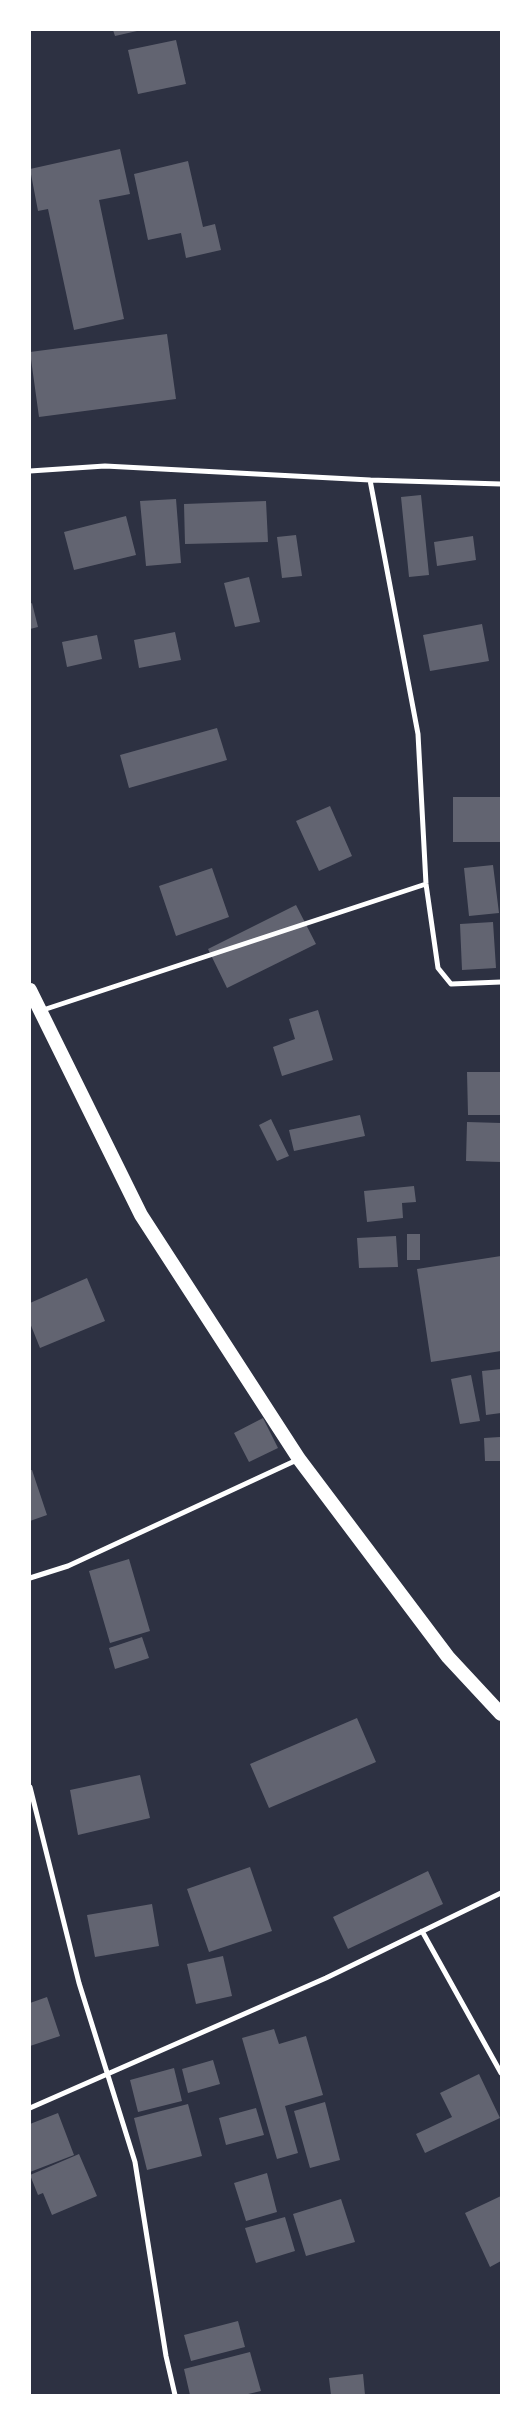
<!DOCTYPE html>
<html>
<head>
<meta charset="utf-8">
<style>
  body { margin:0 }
  #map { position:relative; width:531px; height:2425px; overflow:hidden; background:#2d3142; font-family:Montserrat,sans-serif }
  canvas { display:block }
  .frame { position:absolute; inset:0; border:31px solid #fff; pointer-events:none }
</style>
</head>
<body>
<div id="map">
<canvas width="531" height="2425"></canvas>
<div class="frame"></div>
</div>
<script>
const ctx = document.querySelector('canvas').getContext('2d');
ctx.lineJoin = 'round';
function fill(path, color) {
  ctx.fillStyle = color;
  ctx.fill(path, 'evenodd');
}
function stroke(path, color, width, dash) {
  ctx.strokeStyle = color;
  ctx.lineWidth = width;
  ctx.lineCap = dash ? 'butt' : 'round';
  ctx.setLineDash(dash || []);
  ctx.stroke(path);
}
fill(new Path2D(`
  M113,30h24v1l-22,5z
  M176,40l10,44 -48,10 -10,-44z
  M120,149l10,45 -31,6 25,119 -50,11 -26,-121 -10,2 -8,-42z
  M188,161l15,66 12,-3 6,26 -35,8 -5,-25 -33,7 -14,-66z
  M167,334l9,65 -137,18 -9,-65z
  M421,495l8,80 -20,2 -8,-80z
  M176,499l5,64 -35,3 -6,-65z
  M266,501l2,41 -83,2 -1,-40z
  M126,516l10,39 -62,15 -10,-38z
  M296,535l6,41 -20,2 -5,-41z
  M473,536l3,24 -39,6 -3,-24z
  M249,577l11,45 -25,5 -11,-44z
  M32,603l6,24 -8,2v-25z
  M482,624l7,37 -59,10 -7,-36z
  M175,632l6,28 -42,8 -5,-28z
  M97,635l5,24 -35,8 -5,-25z
  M217,728l10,32 -98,28 -9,-33z
  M453,797h48v45h-48z
  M330,806l22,50 -33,15 -23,-50z
  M493,865l6,48 -30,3 -5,-48z
  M212,868l17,49 -53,19 -17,-50z
  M296,905l20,39 -89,44 -19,-39z
  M493,922l3,46 -34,2 -2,-46z
  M318,1010l15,50 -51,16 -9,-29 22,-8 -6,-20z
  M467,1072h34v43h-33z
  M360,1115l5,21 -71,15 -5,-21z
  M271,1119l18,37 -12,5 -18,-36z
  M467,1122l34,1v39l-35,-1z
  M414,1186l2,16 -14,1 1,15 -36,4 -3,-31z
  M407,1234h13v26h-13z
  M396,1236l2,31 -39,1 -2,-30z
  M501,1256v95l-70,11 -14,-93z
  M87,1278l18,43 -65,27 -10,-25v-20z
  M501,1369v44l-15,2 -4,-44z
  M471,1375l9,46 -20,3 -9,-45z
  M263,1418l15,30 -29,14 -15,-29z
  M500,1437v24h-15l-1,-23z
  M30,1470h2l15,45 -17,6z
  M129,1559l21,72 -40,12 -21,-72z
  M142,1637l7,21 -34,11 -6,-21z
  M357,1718l19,44 -107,46 -19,-44z
  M140,1775l10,43 -72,17 -8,-45z
  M250,1867l22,64 -63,21 -22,-63z
  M428,1871l15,33 -95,45 -15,-32z
  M152,1904l7,42 -64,11 -8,-42z
  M223,1956l9,40 -36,8 -9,-40z
  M47,1997l13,39 -30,10v-43z
  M274,2029l5,15 27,-8 17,59 -38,11 13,47 -21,6 -35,-121z
  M213,2060l7,24 -32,9 -6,-24z
  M174,2068l8,33 -44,11 -8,-32z
  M479,2074l21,44 -75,35 -9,-19 36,-17 -12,-24z
  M325,2102l15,58 -30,8 -16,-57z
  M188,2104l14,52 -55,14 -13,-52z
  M256,2108l8,27 -38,10 -7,-27z
  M58,2113l16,42 -44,17v-48z
  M79,2154l18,42 -45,19 -9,-22 -5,2 -8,-20z
  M267,2173l10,39 -31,9 -12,-38z
  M501,2196v65l-11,6 -25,-54z
  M341,2199l14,43 -49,14 -13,-42z
  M285,2217l10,34 -39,12 -11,-35z
  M238,2321l7,26 -54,14 -7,-26z
  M250,2352l11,39 -17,4h-54l-6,-26z
  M363,2374l2,21h-34l-2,-17z`), '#626471');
stroke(new Path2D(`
  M30,471l75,-5 265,14 131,4
  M370,480l48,254 8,150 12,84 13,16 50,-2
  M43,1010l383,-126
  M30,1578l38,-12 231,-107
  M30,1787l49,196 56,179 31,194 9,39
  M422,1931l79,142
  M30,2108l296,-130 175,-85`), '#fff', 5);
stroke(new Path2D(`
  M30,990l111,225 158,244 149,198 53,57`), '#fff', 14);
</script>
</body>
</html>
